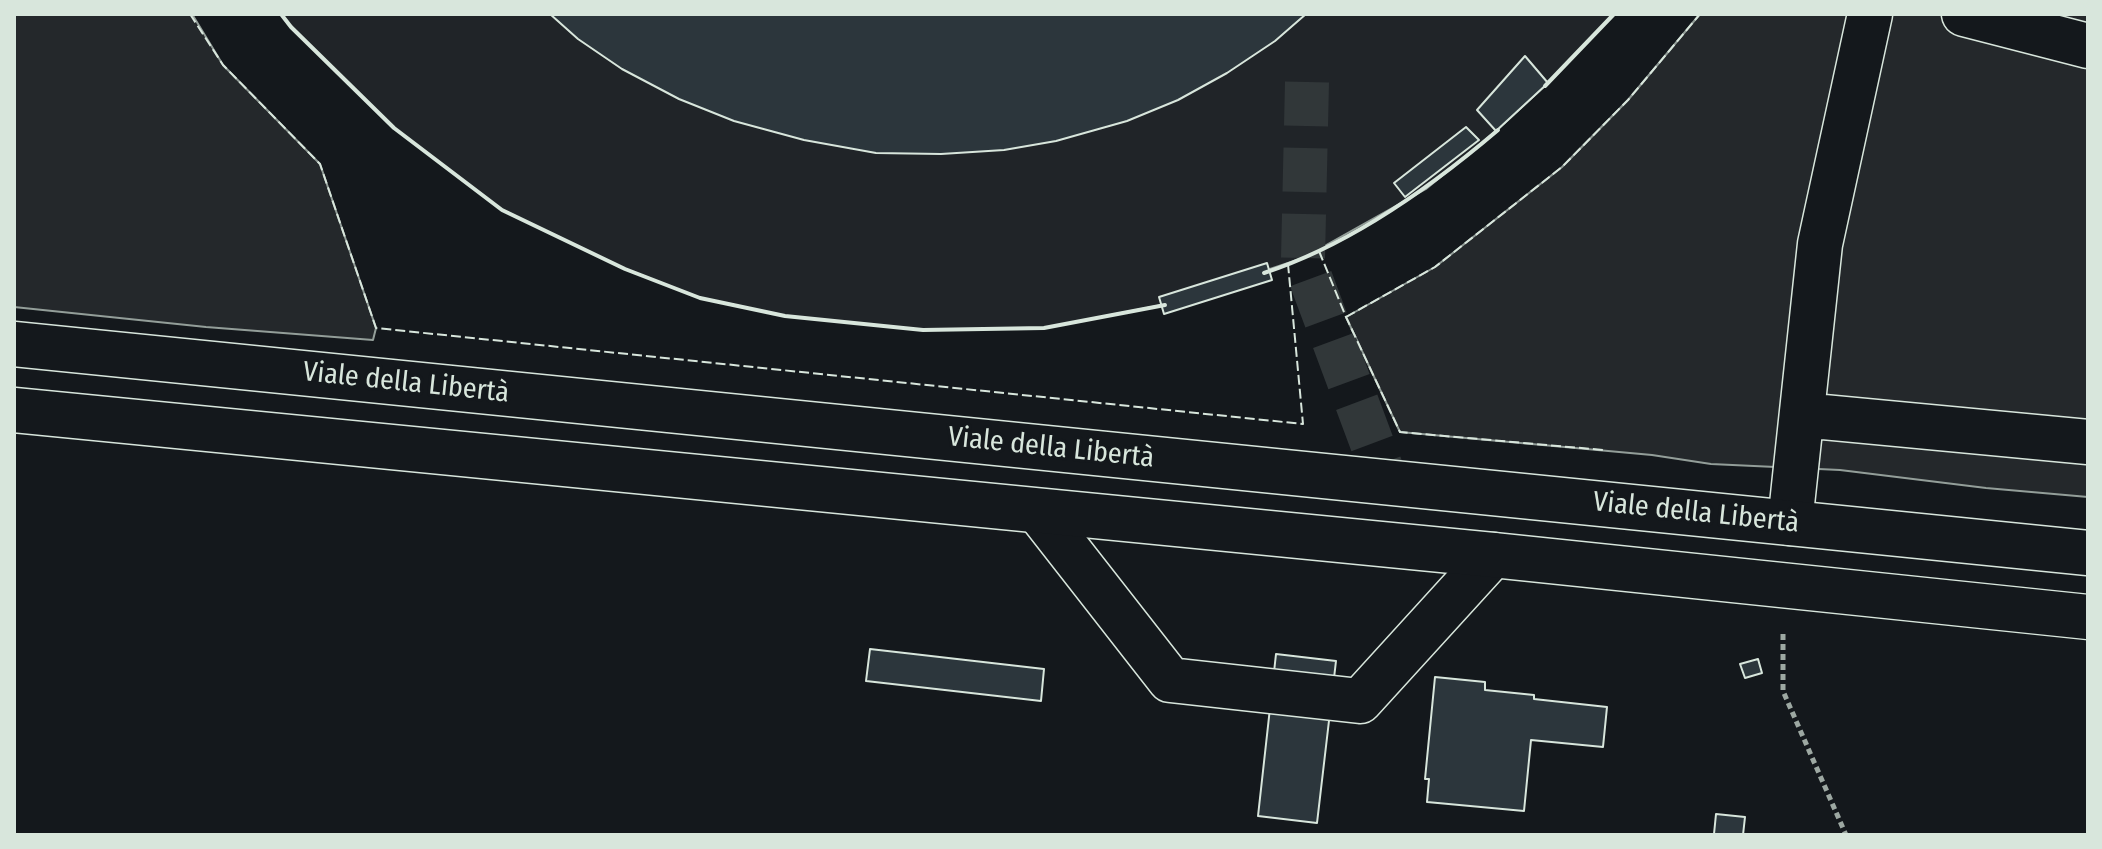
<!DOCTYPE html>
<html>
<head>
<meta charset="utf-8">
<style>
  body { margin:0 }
  #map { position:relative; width:2102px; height:849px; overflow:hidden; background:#14181c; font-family:"Fira Sans Condensed",sans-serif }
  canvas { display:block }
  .frame { position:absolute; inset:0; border:16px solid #d8e6dc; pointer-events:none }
</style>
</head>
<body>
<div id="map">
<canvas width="2102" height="849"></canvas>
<div class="frame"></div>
</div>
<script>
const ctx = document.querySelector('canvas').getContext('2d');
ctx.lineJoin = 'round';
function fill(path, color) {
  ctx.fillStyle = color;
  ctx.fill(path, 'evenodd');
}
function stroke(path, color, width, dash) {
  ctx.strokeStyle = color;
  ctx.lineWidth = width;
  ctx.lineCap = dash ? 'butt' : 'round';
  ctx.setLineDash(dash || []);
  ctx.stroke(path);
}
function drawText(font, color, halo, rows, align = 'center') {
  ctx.font = font + ' "Fira Sans Condensed",sans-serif';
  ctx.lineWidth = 6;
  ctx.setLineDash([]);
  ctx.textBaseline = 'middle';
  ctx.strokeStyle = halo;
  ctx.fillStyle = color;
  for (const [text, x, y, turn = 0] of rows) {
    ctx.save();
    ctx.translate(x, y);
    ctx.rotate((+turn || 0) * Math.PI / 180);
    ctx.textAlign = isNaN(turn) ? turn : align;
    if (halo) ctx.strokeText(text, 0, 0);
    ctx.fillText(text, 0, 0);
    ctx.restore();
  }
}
const green = new Path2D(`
  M281,14h1333l-66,69 -52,48 -70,58 -123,69 -141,47 -118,23 -121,2 -138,-14 -85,-18 -75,-29 -123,-59 -108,-82 -103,-101z`);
fill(green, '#202428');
stroke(green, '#939e99', 2);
const parking = new Path2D(`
  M14,14h178l31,51 97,99 56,164 -3,12 -167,-13 -192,-20z
  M1700,14h388v483l-102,-9 -146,-18 -129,-6 -59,-9 -252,-23 -54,-115 89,-50 127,-100 66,-67z`);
fill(parking, '#24282b');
stroke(parking, '#939e99', 2);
const building = new Path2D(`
  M550,14h756l-31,27 -48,32 -49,27 -51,21 -71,20 -52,9 -63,4 -65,-1 -72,-13 -70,-19 -55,-22 -57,-30 -44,-30z
  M1525,56l23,27 -52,48 -19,-21z
  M1466,127l13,13 -74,57 -11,-14z
  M1267,263l5,17 -108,34 -5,-17z
  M870,649l174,20 -3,32 -175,-20z
  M1276,654l60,7 -19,162 -59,-7z
  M1758,659l4,14 -17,5 -5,-14z
  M1435,677l50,5v8l49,5v4l73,8 -4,40 -72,-7 -7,71 -97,-9 2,-23h-4z
  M1716,814l29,3 -2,18 -29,-1z`);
fill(building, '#2c363c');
stroke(building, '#d8e6dc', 2);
stroke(new Path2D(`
  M1307,82l-4,176 83,223`), '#313739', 44, [44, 22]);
const minor = new Path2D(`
  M1964,14l124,32
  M1802,415l286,27
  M1038,511l132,169 190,21 133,-146
  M1790,523l30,-279 50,-230`);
const major = new Path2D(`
  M14,344l2074,209
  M14,410l1479,145 595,62`);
stroke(minor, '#d8e6dc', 47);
stroke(major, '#d8e6dc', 47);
stroke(new Path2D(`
  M1783,634v57l63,144`), '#9da8a2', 5, [6, 4]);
stroke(minor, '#14181c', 44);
stroke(major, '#14181c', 44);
stroke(new Path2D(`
  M190,14l33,51 97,99 56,164 927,96 -15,-160
  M1319,251l27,66 54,115 203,18
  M1346,317l89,-50 127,-100 66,-67 72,-86`), '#d8e6dc', 2, [10, 4]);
stroke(new Path2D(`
  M281,14l10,13 103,101 108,82 123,59 75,29 85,18 138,14 121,-2 121,-23
  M1545,86l69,-72
  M1264,273c86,-28 166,-85 234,-143`), '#d8e6dc', 4);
drawText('28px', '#d8e6dc', '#14181c', [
  ["Viale della Libertà",406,383,6],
  ["Viale della Libertà",1051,448,6],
  ["Viale della Libertà",1696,513,6]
]);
</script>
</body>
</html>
